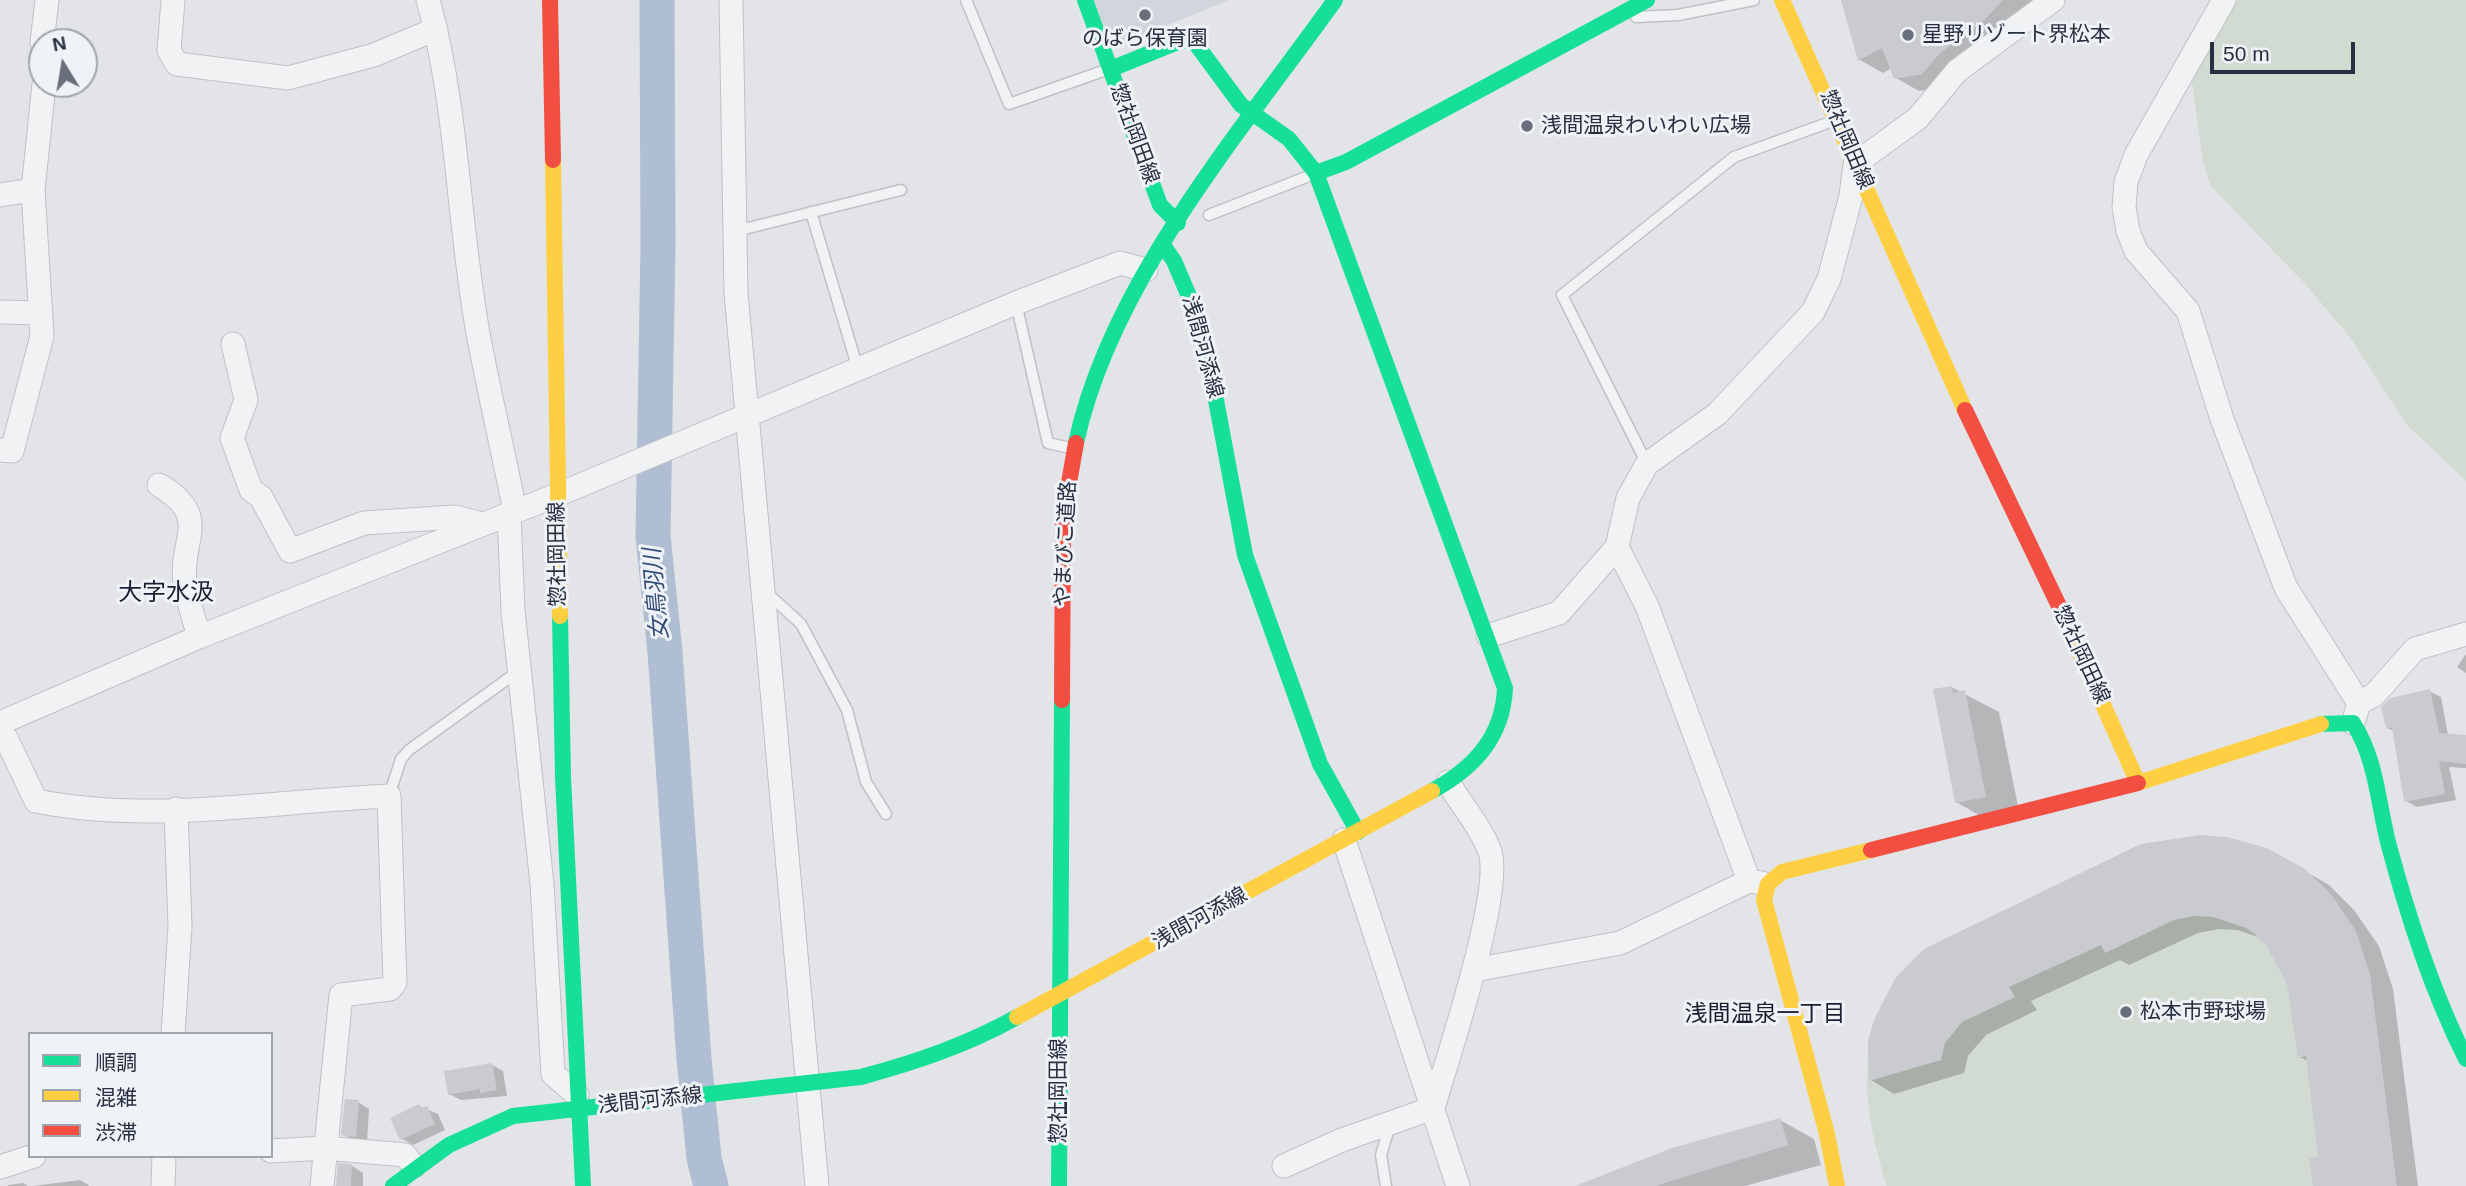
<!DOCTYPE html>
<html>
<head>
<meta charset="utf-8">
<style>
  body { margin:0 }
  #map { position:relative; width:2466px; height:1186px; overflow:hidden; background:#e2e4e7; font-family:Arial,"Noto Sans JP",sans-serif }
  canvas { display:block }
  .legend { position:absolute; left:28px; top:1032px; width:245px; height:126px; box-sizing:border-box; background:#eff2f7; border:2px solid #9fa4ae; margin:0; padding:9px 12px; list-style:none; font-size:21px; color:#272f41 }
  .legend li { display:flex; align-items:center; gap:14px; height:35px }
  .legend b { width:35px; border:2px solid #9fa4ae }
  .north { position:absolute; left:28px; top:28px; width:70px; height:70px; box-sizing:border-box; background:#eff2f7; border:2px solid #9fa4ae; border-radius:50%; rotate:349deg; font-size:19px; font-weight:700; line-height:28px; text-align:center; color:#272f41 }
  .north::after { content:''; display:block; margin:auto; width:24px; height:32px; background:#686e7b; clip-path:polygon(50% 0,100% 100%,50% 72%,0 100%) }
  .scale { position:absolute; left:2210px; top:42px; width:145px; height:32px; box-sizing:border-box; border:4px solid #272f41; border-top:0; padding-left:9px; font-size:21px; line-height:24px; white-space:nowrap; color:#272f41; -webkit-text-stroke:5px #eff2f7; paint-order:stroke }
</style>
</head>
<body>
<div id="map">
<canvas width="2466" height="1186"></canvas>
<ul class="legend">
<li><b style="height:9px;background:#16e098"></b>順調</li>
<li><b style="height:9px;background:#ffcf43"></b>混雑</li>
<li><b style="height:9px;background:#f24e42"></b>渋滞</li>
</ul>
<div class="north">N</div>
<div class="scale">50 m</div>
</div>
<script>
const ctx = document.querySelector('canvas').getContext('2d');
ctx.lineJoin = 'round';
function fill(path, color) {
  ctx.fillStyle = color;
  ctx.fill(path, 'evenodd');
}
function stroke(path, color, width, dash) {
  ctx.strokeStyle = color;
  ctx.lineWidth = width;
  ctx.lineCap = dash ? 'butt' : 'round';
  ctx.setLineDash(dash || []);
  ctx.stroke(path);
}
function drawText(font, color, halo, rows, align = 'center') {
  ctx.font = font + ' Arial,"Noto Sans JP",sans-serif';
  ctx.lineWidth = 6;
  ctx.setLineDash([]);
  ctx.textBaseline = 'middle';
  ctx.strokeStyle = halo;
  ctx.fillStyle = color;
  for (const [text, x, y, turn = 0] of rows) {
    ctx.save();
    ctx.translate(x, y);
    ctx.rotate((+turn || 0) * Math.PI / 180);
    ctx.textAlign = isNaN(turn) ? turn : align;
    if (halo) ctx.strokeText(text, 0, 0);
    ctx.fillText(text, 0, 0);
    ctx.restore();
  }
}
fill(new Path2D(`
  M1093,0h136l-103,42 -21,-11z`), '#d2d5dc');
fill(new Path2D(`
  M2237,0h229v481l-60,-57 -54,-84 -44,-53 -97,-101 -8,-24 -11,-80z
  M2201,835c76,5 141,48 164,123 9,28 10,60 14,90 6,46 12,92 18,138h-510c-27,-86 -37,-172 37,-237l217,-105z`), '#d2dbd2');
fill(new Path2D(`
  M1849,0h183l1,5 -87,82 -27,4 -23,-13 -4,-10 -9,5 -23,-13z
  M2466,654v19l-9,-6z
  M1951,687l48,25 21,104 -29,6 -35,-20z
  M2429,691l12,6 7,38 18,2v31l-17,-1 7,33 -39,7 -11,-6 -12,-70 -7,-3z
  M2267,849l62,36 25,25 25,36 14,43 25,197h-103l5,-28 -11,-96 -9,-5 -12,-74 -21,-39 -9,-7 -20,-7 -19,-1 -21,4 -69,32 -9,-5 -89,41 6,9 -51,25 -18,21 -4,17 -70,21 -23,-14 -1,-39z
  M492,1065l11,6 4,25 -46,4 -12,-6z
  M358,1102l11,7 -2,33 -13,-1 -11,-7z
  M419,1106l19,8 7,16 -32,15 -11,-6z
  M1780,1120l34,19 7,26 -76,21h-146z
  M340,1165l12,1 11,7v13h-25z
  M80,1180l10,6h-57z
  M23,1183l5,3h-20v-1z`), '#0003');
stroke(new Path2D(`
  M657,0l1,244 -5,292 12,116 29,407 10,99 7,28`), '#afbed3', 35);
fill(new Path2D(`
  M1841,0h162l-22,23 -42,31 -17,20 -28,5 -12,-31 -24,13z
  M1952,686l1,7 12,-3 21,107 -31,6 -22,-114z
  M2430,689l9,44 27,2v29l-27,-3 6,33 -41,8 -12,-75 -6,2 -5,-22 9,-9z
  M2201,835l26,2 40,11 38,21 26,25 25,37 14,43 27,212h-84l-4,-28 9,-2 -12,-100 -8,2 -11,-74 -21,-39 -10,-10 -10,-7 -33,-11 -19,-1 -20,4 -69,33 -4,-8 -92,42 6,10 -53,25 -17,21 -4,17 -72,21 -1,-40 6,-21 22,-43 28,-28 217,-105z
  M492,1063l5,27 -17,3v-4l-32,6 -4,-24z
  M345,1099l14,1 -3,37 -15,-2z
  M419,1104l2,4 6,-2 8,18 -35,16 -10,-22z
  M1780,1118l8,27 -133,41h-80l97,-38z
  M338,1163l14,1 -1,22h-15z`), '#c9cbcf');
const lane = new Path2D(`
  M966,0l43,104 100,-35
  M1636,17l42,-2 76,-15
  M811,212l47,157
  M1209,215l105,-41
  M736,231l165,-41
  M1016,303l32,140 22,5
  M1647,464l-85,-169 172,-138 99,-36
  M766,592l35,32 46,86 19,72 20,32
  M389,796l12,-37 8,-9 111,-80
  M1386,1186l-5,-31 9,-30`);
const street = new Path2D(`
  M173,0l-4,51 8,13 111,14 86,-23 62,-26
  M428,0c30,108 30,223 50,333 11,59 25,118 37,178
  M731,0l5,293 81,893
  M2224,0l-88,155 -10,27 -2,25 4,24 8,20 52,60 34,108 64,169 73,115 -6,20
  M42,42l5,-42
  M0,195l33,-5
  M0,312l40,1
  M233,344l13,56 -14,38 19,52 10,7 29,54 74,-28 91,-6 27,7
  M0,450l12,1 30,-115 -9,-146 11,-106
  M159,485c54,32 20,54 26,98 3,18 9,36 14,54
  M509,514l4,97 29,273 11,190 24,21
  M1617,547l30,59 102,275
  M1488,636l71,-23 58,-66 11,-49 19,-34 70,-50 96,-102 16,-33 22,-83 4,-32 63,-46 39,-47 96,-71
  M2359,703l15,-8 41,-46 51,-15
  M0,723l199,-86 358,-142 459,-192 104,-40 26,7
  M0,733l6,5 30,63c115,23 237,0 353,-5l6,187 -5,6 -49,6 -19,191
  M1344,840l114,346
  M1474,970l146,-27 129,-62 13,2
  M173,1034l7,-107 -4,-118
  M271,1151l54,-3 80,7 9,11
  M1284,1166l58,-26 91,-32c14,-48 70,-215 57,-256 -7,-22 -30,-49 -42,-70
  M0,1167l34,-11
  M163,1186l1,-30`);
stroke(lane, '#bfc1c5', 13);
stroke(street, '#bfc1c5', 25);
stroke(lane, '#f1f2f3', 10);
stroke(street, '#f1f2f3', 23);
stroke(new Path2D(`
  M1085,0l75,205 18,18
  M1111,69l69,-28 13,-1 48,65 48,34 27,34 189,515c-2,49 -31,80 -73,103
  M1316,173l30,-11 301,-162
  M1163,245l11,16 20,47 13,44 38,203 75,209 38,68
  M1076,443c35,-162 164,-310 259,-443
  M560,616l3,161 20,409
  M2321,724l32,-1c24,37 25,82 36,123 20,74 43,145 77,213
  M393,1186l56,-41 64,-29 348,-39c55,-15 106,-32 156,-60
  M1059,1186l3,-486`), '#16e098', 16);
stroke(new Path2D(`
  M1782,0l183,410
  M553,160l7,456
  M2059,606l79,177 183,-59
  M1017,1017l415,-226
  M1837,1186l-10,-52 -63,-234 4,-16 14,-12 89,-22`), '#ffcf43', 16);
stroke(new Path2D(`
  M550,0l3,160
  M1965,410l94,196
  M1062,700l1,-183 13,-74
  M1871,850l267,-67`), '#f24e42', 16);
for (const [x, y, r, color] of [
  [1145,15,7,"#686e7b"],
  [1908,35,7,"#686e7b"],
  [1527,126,7,"#686e7b"],
  [2126,1012,7,"#686e7b"]
]) {
  const dot = new Path2D();
  dot.arc(x, y, r, 0, 2 * Math.PI);
  ctx.fillStyle = color;
  ctx.fill(dot);
  stroke(dot, '#eff2f7', 2.5);
}
drawText('21px', '#272f41', '#eff2f7', [
  ["星野リゾート界松本",1922,35],
  ["のばら保育園",1145,39,"center"],
  ["浅間温泉わいわい広場",1541,126],
  ["松本市野球場",2140,1012]
], 'left');
drawText('21px', '#272f41', '#eff2f7', [
  ["惣社岡田線",1134,134,70],
  ["惣社岡田線",1846,140,67],
  ["浅間河添線",1202,347,75],
  ["やまびこ道路",1066,544,-87],
  ["惣社岡田線",558,554,-91],
  ["惣社岡田線",2081,655,65],
  ["浅間河添線",1200,919,-29],
  ["惣社岡田線",1059,1091,-90],
  ["浅間河添線",650,1101,-6]
]);
drawText('italic 23px', '#304b77', '#eff2f7', [
  ["女鳥羽川",657,594,-95]
]);
drawText('23px', '#1a2032', '#eff2f7', [
  ["浅間温泉一丁目",1765,1015]
]);
drawText('24px', '#1a2032', '#eff2f7', [
  ["大字水汲",166,593]
]);
</script>
</body>
</html>
